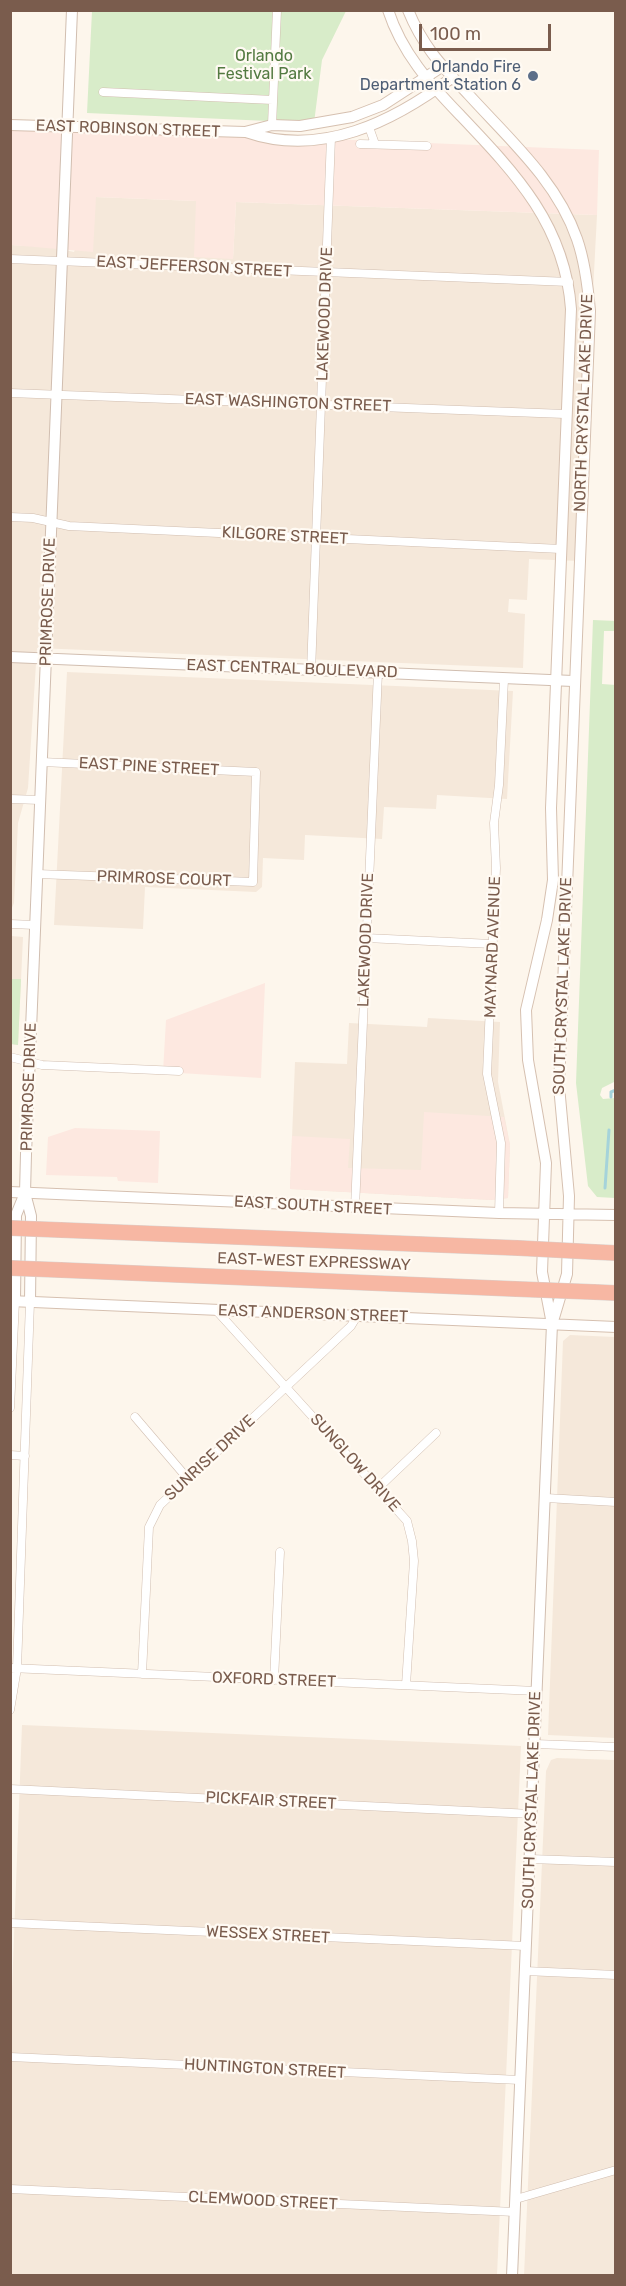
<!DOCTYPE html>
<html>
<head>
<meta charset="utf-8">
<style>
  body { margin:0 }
  #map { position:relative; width:626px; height:2286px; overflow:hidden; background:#fdf6ec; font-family:Rubik,sans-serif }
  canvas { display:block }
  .frame { position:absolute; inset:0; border:12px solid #7a5c4d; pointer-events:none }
  .scale { position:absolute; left:419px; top:24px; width:132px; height:27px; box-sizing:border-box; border:3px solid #7a5c4d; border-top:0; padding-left:8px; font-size:18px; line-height:21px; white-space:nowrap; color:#7a5c4d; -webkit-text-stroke:4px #fffaf3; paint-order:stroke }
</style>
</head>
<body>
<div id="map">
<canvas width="626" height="2286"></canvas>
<div class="frame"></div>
<div class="scale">100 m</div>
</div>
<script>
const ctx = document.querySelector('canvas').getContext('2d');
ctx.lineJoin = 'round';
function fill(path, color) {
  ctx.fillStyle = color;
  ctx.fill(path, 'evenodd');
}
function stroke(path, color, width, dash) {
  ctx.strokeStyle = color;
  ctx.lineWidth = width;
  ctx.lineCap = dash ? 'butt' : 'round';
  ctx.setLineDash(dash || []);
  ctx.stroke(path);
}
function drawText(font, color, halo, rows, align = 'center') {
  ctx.font = font + ' Rubik,sans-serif';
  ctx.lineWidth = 4.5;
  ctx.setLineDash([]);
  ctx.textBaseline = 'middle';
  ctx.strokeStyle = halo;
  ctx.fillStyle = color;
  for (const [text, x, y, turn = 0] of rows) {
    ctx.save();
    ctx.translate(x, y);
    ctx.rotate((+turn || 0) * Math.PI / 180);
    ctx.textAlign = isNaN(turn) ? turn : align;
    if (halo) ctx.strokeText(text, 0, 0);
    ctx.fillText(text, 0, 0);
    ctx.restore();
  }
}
fill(new Path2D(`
  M96,197l100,4 37,57 3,-56 361,13 -18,346 -50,-2 -2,41 -18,-1 -1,13 17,2 -2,54 -486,-20 -9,140 -10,35 -4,80 -3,7v-665l40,2 23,5z
  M67,672l446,19 -6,108 -70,-4 -1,14 -52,-2 -2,32 -77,-4 -1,25 -41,-2 -1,29 -6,5 -111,-5 -2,42 -89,-4z
  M11,936l12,1 -5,108 -7,-1z
  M428,1018l72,4 -2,60 12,63 -2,53 -17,2 -201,-11 5,-127 52,2 2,-41 78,4z
  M570,1335l45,2v401l-67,-3 15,-394z
  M22,1725l499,21 -24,529 -486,1v-260z
  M557,1758l58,2v515l-91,1 22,-505 5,-11z`), '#f5e8da');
fill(new Path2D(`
  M11,126l588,24 -2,65 -361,-13 -3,57 -39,-2 2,-56 -100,-4 -3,55 -82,-7z
  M265,983l-4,95 -98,-6 3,-52z
  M424,1112l80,5 6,28 -2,53 -17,2 -201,-11 2,-53 58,3 -2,29 73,2z
  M75,1128l85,3 -2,52 -40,-2 -1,-4 -71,-2 2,-38z`), '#fde8e0');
fill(new Path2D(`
  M92,11h254l-24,49 -8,63 -227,-10z
  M593,620l23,1 -1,10h-11l-2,53 14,1v396l-14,7 -2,7 3,4 12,-1v100l-18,-1 -9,-11 -12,-103z
  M11,979h10l-3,66 -7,-1z`), '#d8ecc9');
stroke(new Path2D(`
  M611,1097v-5l5,-2
  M605,1188l4,-58`), '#a5d3da', 3);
const minor = new Path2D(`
  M103,92l170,8
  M272,125l5,-115
  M369,127l6,17
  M360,144l67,2
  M10,259l559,23
  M10,393l555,21
  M10,517l23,1 36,8 492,23
  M311,671l20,-534
  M10,799l30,1
  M37,874l216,8 3,-110 -214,-10
  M10,924l25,1
  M366,938l126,6
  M10,1057l32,8 137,6
  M355,1208l23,-536
  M499,1213l2,-70 -14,-69 9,-206 -2,-45 5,-38 5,-106
  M216,1310l191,211 5,20 2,20 -8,124
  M10,1408l5,-107
  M135,1417l53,62
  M10,1455l15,1
  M378,1488l58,-55
  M546,1498l70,4
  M10,1668l527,23
  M142,1674l7,-147 11,-22 191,-179 6,-10
  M274,1680l6,-128
  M10,1710l7,-42 13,-366
  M535,1744l81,3
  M10,1789l522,25
  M530,1859l86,3
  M10,1923l516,23
  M525,1971l91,4
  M10,2057l510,23
  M10,2189l505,23
  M516,2199l100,-29`);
const tertiary = new Path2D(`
  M10,657l563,24
  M15,1301l1,-86 9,-22
  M30,1302l1,-86 -6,-23 1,-39 46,-1144
  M512,2276l40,-952`);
const secondary = new Path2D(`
  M388,10c14,43 42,74 72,105 56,59 105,110 111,194l-20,499 2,72 -6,40 -21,90 2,50 18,103 -4,109 10,52
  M408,10c15,37 34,56 61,85 40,44 88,86 108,144 8,23 11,48 13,72l-31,775 10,110 -2,78 -14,47
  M10,125l235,7 27,-7 28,1 52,-9 31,-12 60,-39
  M246,132c75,26 147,-10 207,-55
  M10,1192l489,21 117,2
  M10,1301l606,26`);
const motorway = new Path2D(`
  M61,1230l457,18
  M595,1252l21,1
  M61,1270l455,19
  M594,1292l22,1`);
stroke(minor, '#d1beb0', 9);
stroke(tertiary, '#d1beb0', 12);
stroke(secondary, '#d6c0b0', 12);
stroke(motorway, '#dad1cd', 16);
stroke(minor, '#fff', 8);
stroke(tertiary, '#fff', 10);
stroke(secondary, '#fff', 10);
stroke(motorway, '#f7b7a3', 15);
const motorwayBridge = new Path2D(`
  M10,1228l51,2
  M518,1248l77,4
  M10,1268l51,2
  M516,1289l78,3`);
stroke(motorwayBridge, '#dad1cd', 16, []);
stroke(motorwayBridge, '#f7b7a3', 15);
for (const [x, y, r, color] of [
  [533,76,6,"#5c6f8a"]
]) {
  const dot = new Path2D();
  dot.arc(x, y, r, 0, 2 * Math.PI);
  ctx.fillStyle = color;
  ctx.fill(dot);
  stroke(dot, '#fffaf3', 2);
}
drawText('16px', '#537a41', '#fffaf3', [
  ["Orlando",264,56],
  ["Festival Park",264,74]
]);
drawText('16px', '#4e5e75', '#fffaf3', [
  ["Orlando Fire",521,67],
  ["Department Station 6",521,85]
], 'right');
drawText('16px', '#7a5c4d', '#fffaf3', [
  ["EAST ROBINSON STREET",128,129,2],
  ["EAST JEFFERSON STREET",194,267,3],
  ["LAKEWOOD DRIVE",325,314,-88],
  ["EAST WASHINGTON STREET",288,403,2],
  ["NORTH CRYSTAL LAKE DRIVE",584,403,-88],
  ["KILGORE STREET",285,536,3],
  ["PRIMROSE DRIVE",48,602,-88],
  ["EAST CENTRAL BOULEVARD",292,669,2],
  ["EAST PINE STREET",149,767,3],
  ["PRIMROSE COURT",164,879,2],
  ["LAKEWOOD DRIVE",366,940,-88],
  ["MAYNARD AVENUE",493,947,-88],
  ["SOUTH CRYSTAL LAKE DRIVE",563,986,-88],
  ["PRIMROSE DRIVE",29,1087,-88],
  ["EAST SOUTH STREET",313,1206,3],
  ["EAST-WEST EXPRESSWAY",314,1262,2],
  ["EAST ANDERSON STREET",313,1314,2],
  ["SUNRISE DRIVE",210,1458,-43],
  ["SUNGLOW DRIVE",355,1463,48],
  ["OXFORD STREET",274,1680,2],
  ["SOUTH CRYSTAL LAKE DRIVE",532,1800,-88],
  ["PICKFAIR STREET",271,1801,3],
  ["WESSEX STREET",268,1935,3],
  ["HUNTINGTON STREET",265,2069,3],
  ["CLEMWOOD STREET",263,2201,3]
]);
</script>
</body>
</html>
